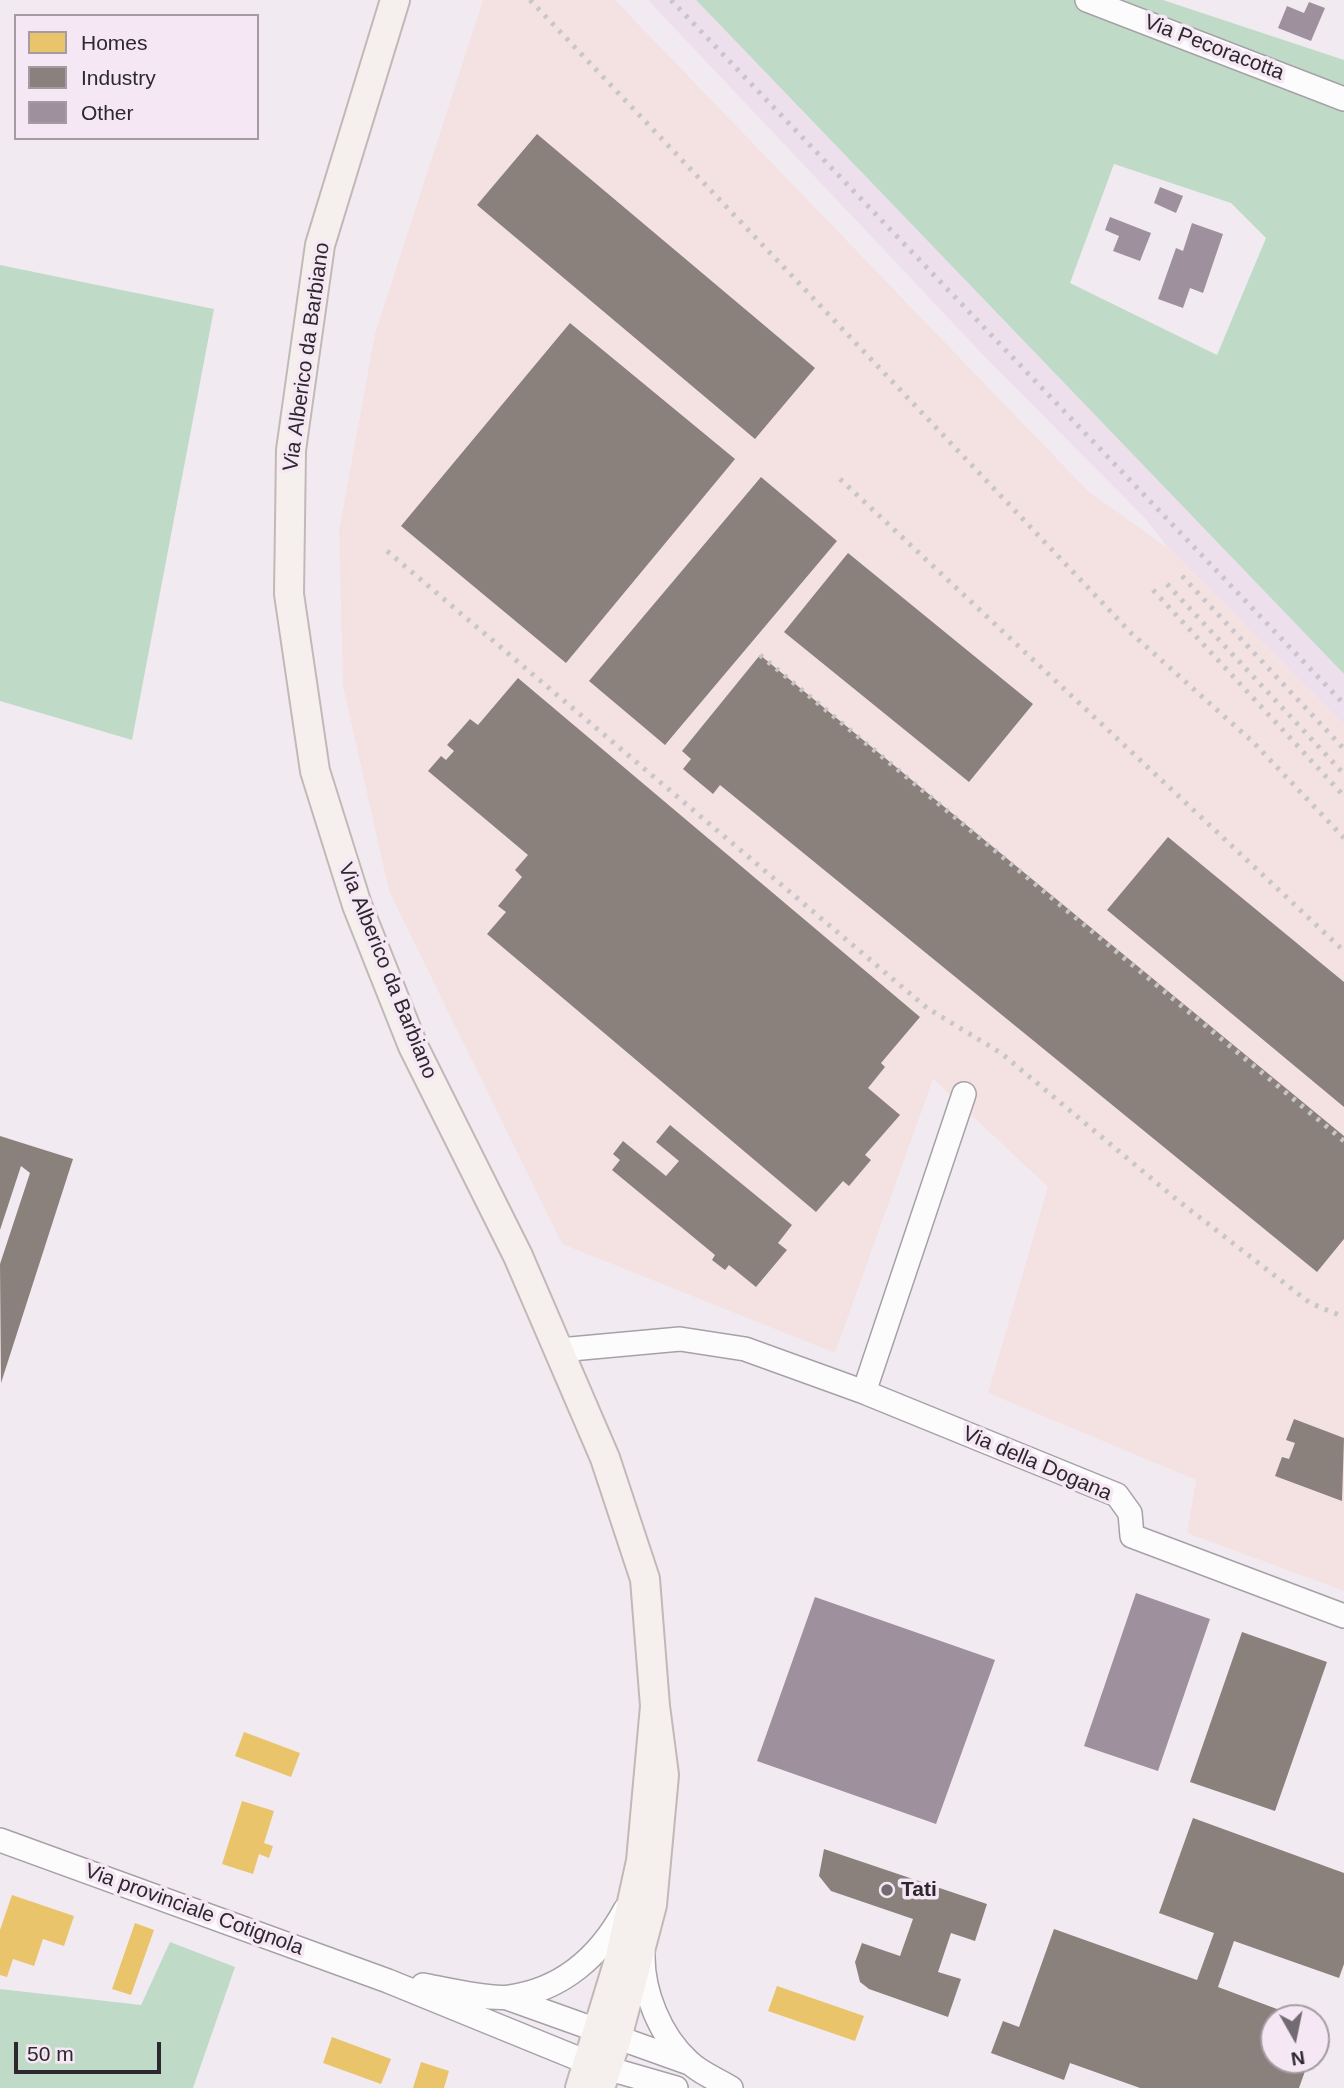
<!DOCTYPE html>
<html>
<head>
<meta charset="utf-8">
<style>
  body { margin:0 }
  #map { position:relative; width:1344px; height:2088px; overflow:hidden; background:#f2eaf1; font-family:Helvetica,sans-serif }
  canvas { display:block }
  .legend { position:absolute; left:14px; top:14px; width:245px; height:126px; box-sizing:border-box; background:#f5e7f4; border:2px solid #a59ba4; margin:0; padding:9px 12px; list-style:none; font-size:21px; color:#2d282d }
  .legend li { display:flex; align-items:center; gap:14px; height:35px }
  .legend b { width:35px; border:2px solid #a59ba4 }
  .north { position:absolute; left:1260px; top:2004px; width:70px; height:70px; box-sizing:border-box; background:#f5e7f4; border:2px solid #a59ba4; border-radius:50%; rotate:171deg; font-size:19px; font-weight:700; line-height:28px; text-align:center; color:#2d282d }
  .north::after { content:''; display:block; margin:auto; width:24px; height:32px; background:#726c72; clip-path:polygon(50% 0,100% 100%,50% 72%,0 100%) }
  .scale { position:absolute; left:14px; top:2042px; width:147px; height:32px; box-sizing:border-box; border:4px solid #2d282d; border-top:0; padding-left:9px; font-size:21px; line-height:24px; white-space:nowrap; color:#2d282d; -webkit-text-stroke:5px #f5e7f4; paint-order:stroke }
</style>
</head>
<body>
<div id="map">
<canvas width="1344" height="2088"></canvas>
<ul class="legend">
<li><b style="height:19px;background:#e9c46a"></b>Homes</li>
<li><b style="height:19px;background:#8a817c"></b>Industry</li>
<li><b style="height:19px;background:#9e909d"></b>Other</li>
</ul>
<div class="north">N</div>
<div class="scale">50 m</div>
</div>
<script>
const ctx = document.querySelector('canvas').getContext('2d');
ctx.lineJoin = 'round';
function fill(path, color) {
  ctx.fillStyle = color;
  ctx.fill(path, 'evenodd');
}
function stroke(path, color, width, dash) {
  ctx.strokeStyle = color;
  ctx.lineWidth = width;
  ctx.lineCap = dash ? 'butt' : 'round';
  ctx.setLineDash(dash || []);
  ctx.stroke(path);
}
function drawText(font, color, halo, rows, align = 'center') {
  ctx.font = font + ' Helvetica,sans-serif';
  ctx.lineWidth = 7;
  ctx.setLineDash([]);
  ctx.textBaseline = 'middle';
  ctx.strokeStyle = halo;
  ctx.fillStyle = color;
  for (const [text, x, y, turn = 0] of rows) {
    ctx.save();
    ctx.translate(x, y);
    ctx.rotate((+turn || 0) * Math.PI / 180);
    ctx.textAlign = isNaN(turn) ? turn : align;
    if (halo) ctx.strokeText(text, 0, 0);
    ctx.fillText(text, 0, 0);
    ctx.restore();
  }
}
fill(new Path2D(`
  M648,0h48l17,18 631,656v51l-175,-176 -24,-31 -157,-158z`), '#eddfec');
fill(new Path2D(`
  M483,0h132l473,491 81,58 175,176v866l-157,-58 9,-53 -208,-87 60,-206 -115,-108 -98,274 -273,-109 -173,-353 -46,-205 -4,-155 36,-197z`), '#f4e2e3');
fill(new Path2D(`
  M696,0h467l181,60v614zM1114,164l117,39 35,35 -49,117 -147,-72z
  M0,265l214,44 -82,431 -132,-39z
  M170,1942l65,25 -42,121h-193v-99l141,16z`), '#bfdbc8');
fill(new Path2D(`
  M244,1732l56,21 -9,24 -56,-21z
  M242,1801l32,10 -10,32 9,3 -4,12 -10,-4 -6,20 -31,-10z
  M12,1895l62,21 -10,30 -21,-7 -9,27 -21,-7 -6,18 -7,-2v-45z
  M135,1923l19,7 -23,65 -19,-6z
  M777,1986l87,30 -9,25 -87,-30z
  M332,2037l59,22 -10,25 -58,-21z
  M421,2062l28,9 -5,17h-31z`), '#e9c46a');
fill(new Path2D(`
  M537,134l278,234 -60,71 -278,-234z
  M570,323l165,136 -169,204 -165,-137z
  M761,477l76,64 -172,204 -76,-64z
  M848,553l185,151 -64,78 -185,-150z
  M760,655l584,481v103l-27,33 -597,-487 -7,9 -30,-25 8,-10 -9,-8z
  M518,678l402,339 -39,46 4,4 -17,21 32,27 -35,40 6,5 -22,26 -6,-5 -27,31 -329,-278 19,-22 -8,-6 24,-29 -7,-7 13,-15 -100,-84 13,-15 5,4 8,-9 -7,-6 23,-26 8,6z
  M1168,837l176,145v125l-237,-197z
  M670,1125l122,100 -14,18 9,7 -31,37 -27,-22 -4,5 -13,-10 3,-5 -103,-85 8,-10 -7,-6 10,-13 43,35 13,-15 -23,-19z
  M0,1136l73,23 -72,224 -1,-119 30,-91 -9,-7 -21,64z
  M1294,1419l50,19 -2,63 -67,-25 7,-19 7,2 6,-16 -9,-3z
  M1242,1632l85,30 -52,149 -85,-29z
  M1193,1818l151,55v91l-5,14 -105,-37 -16,46 83,31h-27v42h35l-10,28h-159l-70,-25 -6,17 -73,-27 12,-32 16,6 35,-98 143,51 17,-47 -55,-20z
  M824,1849l163,55 -12,37 -24,-8 -13,39 23,7 -13,38 -79,-28 -9,-7 -5,-20 7,-19 38,13 13,-37 -82,-28 -12,-15z
  M1316,2023l5,2 -5,14z`), '#8a817c');
fill(new Path2D(`
  M1309,2l16,6 -14,33 -33,-13 9,-22 17,7z
  M1160,187l23,9 -7,17 -22,-10z
  M1110,217l41,16 -11,28 -27,-10 6,-15 -14,-6z
  M1192,223l31,11 -20,59 -13,-5 -7,20 -25,-9 18,-51 7,3z
  M1136,1593l74,26 -52,152 -74,-25z
  M815,1597l180,63 -59,164 -179,-63z`), '#9e909d');
const minor = new Path2D(`
  M1087,0l257,99
  M560,1350l120,-11 65,10 119,43 253,103 13,18 2,23 212,80
  M864,1392l100,-298
  M0,1840l388,141 201,82 87,25
  M643,1953c-1,38 17,83 46,109 11,11 29,18 42,26
  M423,1985c21,4 66,15 86,12 53,-7 91,-41 116,-87
  M507,1998l182,65`);
const major = new Path2D(`
  M395,0l-75,245 -29,205 -2,144 26,177 42,134 56,141 105,210 87,202 40,121 10,127
  M580,2088l40,-131 21,-96 14,-155 9,69 -12,130 -35,133 -17,50`);
stroke(minor, '#a7a1a7', 26);
stroke(major, '#c2b8b7', 32);
stroke(minor, '#fdfcfd', 23);
stroke(major, '#f5f0ee', 28);
stroke(new Path2D(`
  M530,0l602,634 122,109 90,95
  M671,0l673,704
  M840,479l504,472
  M387,551l540,457 74,45 175,146 134,104 34,14
  M1182,576l162,173
  M1167,584l177,190
  M1153,590l191,206
  M760,655l584,486`), '#c8c6c8', 5, [3.5, 7]);
for (const [x, y, r, color] of [
  [887,1890,7,"#726c72"]
]) {
  const dot = new Path2D();
  dot.arc(x, y, r, 0, 2 * Math.PI);
  ctx.fillStyle = color;
  ctx.fill(dot);
  stroke(dot, '#f5e7f4', 2.5);
}
drawText('21px', '#2d282d', '#f5e7f4', [
  ["Via Pecoracotta",1214,48,21],
  ["Via Alberico da Barbiano",307,357,-82],
  ["Via Alberico da Barbiano",387,971,68],
  ["Via della Dogana",1037,1464,23],
  ["Via provinciale Cotignola",194,1910,20]
]);
drawText('bold 21px', '#2d282d', '#f5e7f4', [
  ["Tati",901,1890]
], 'left');
</script>
</body>
</html>
